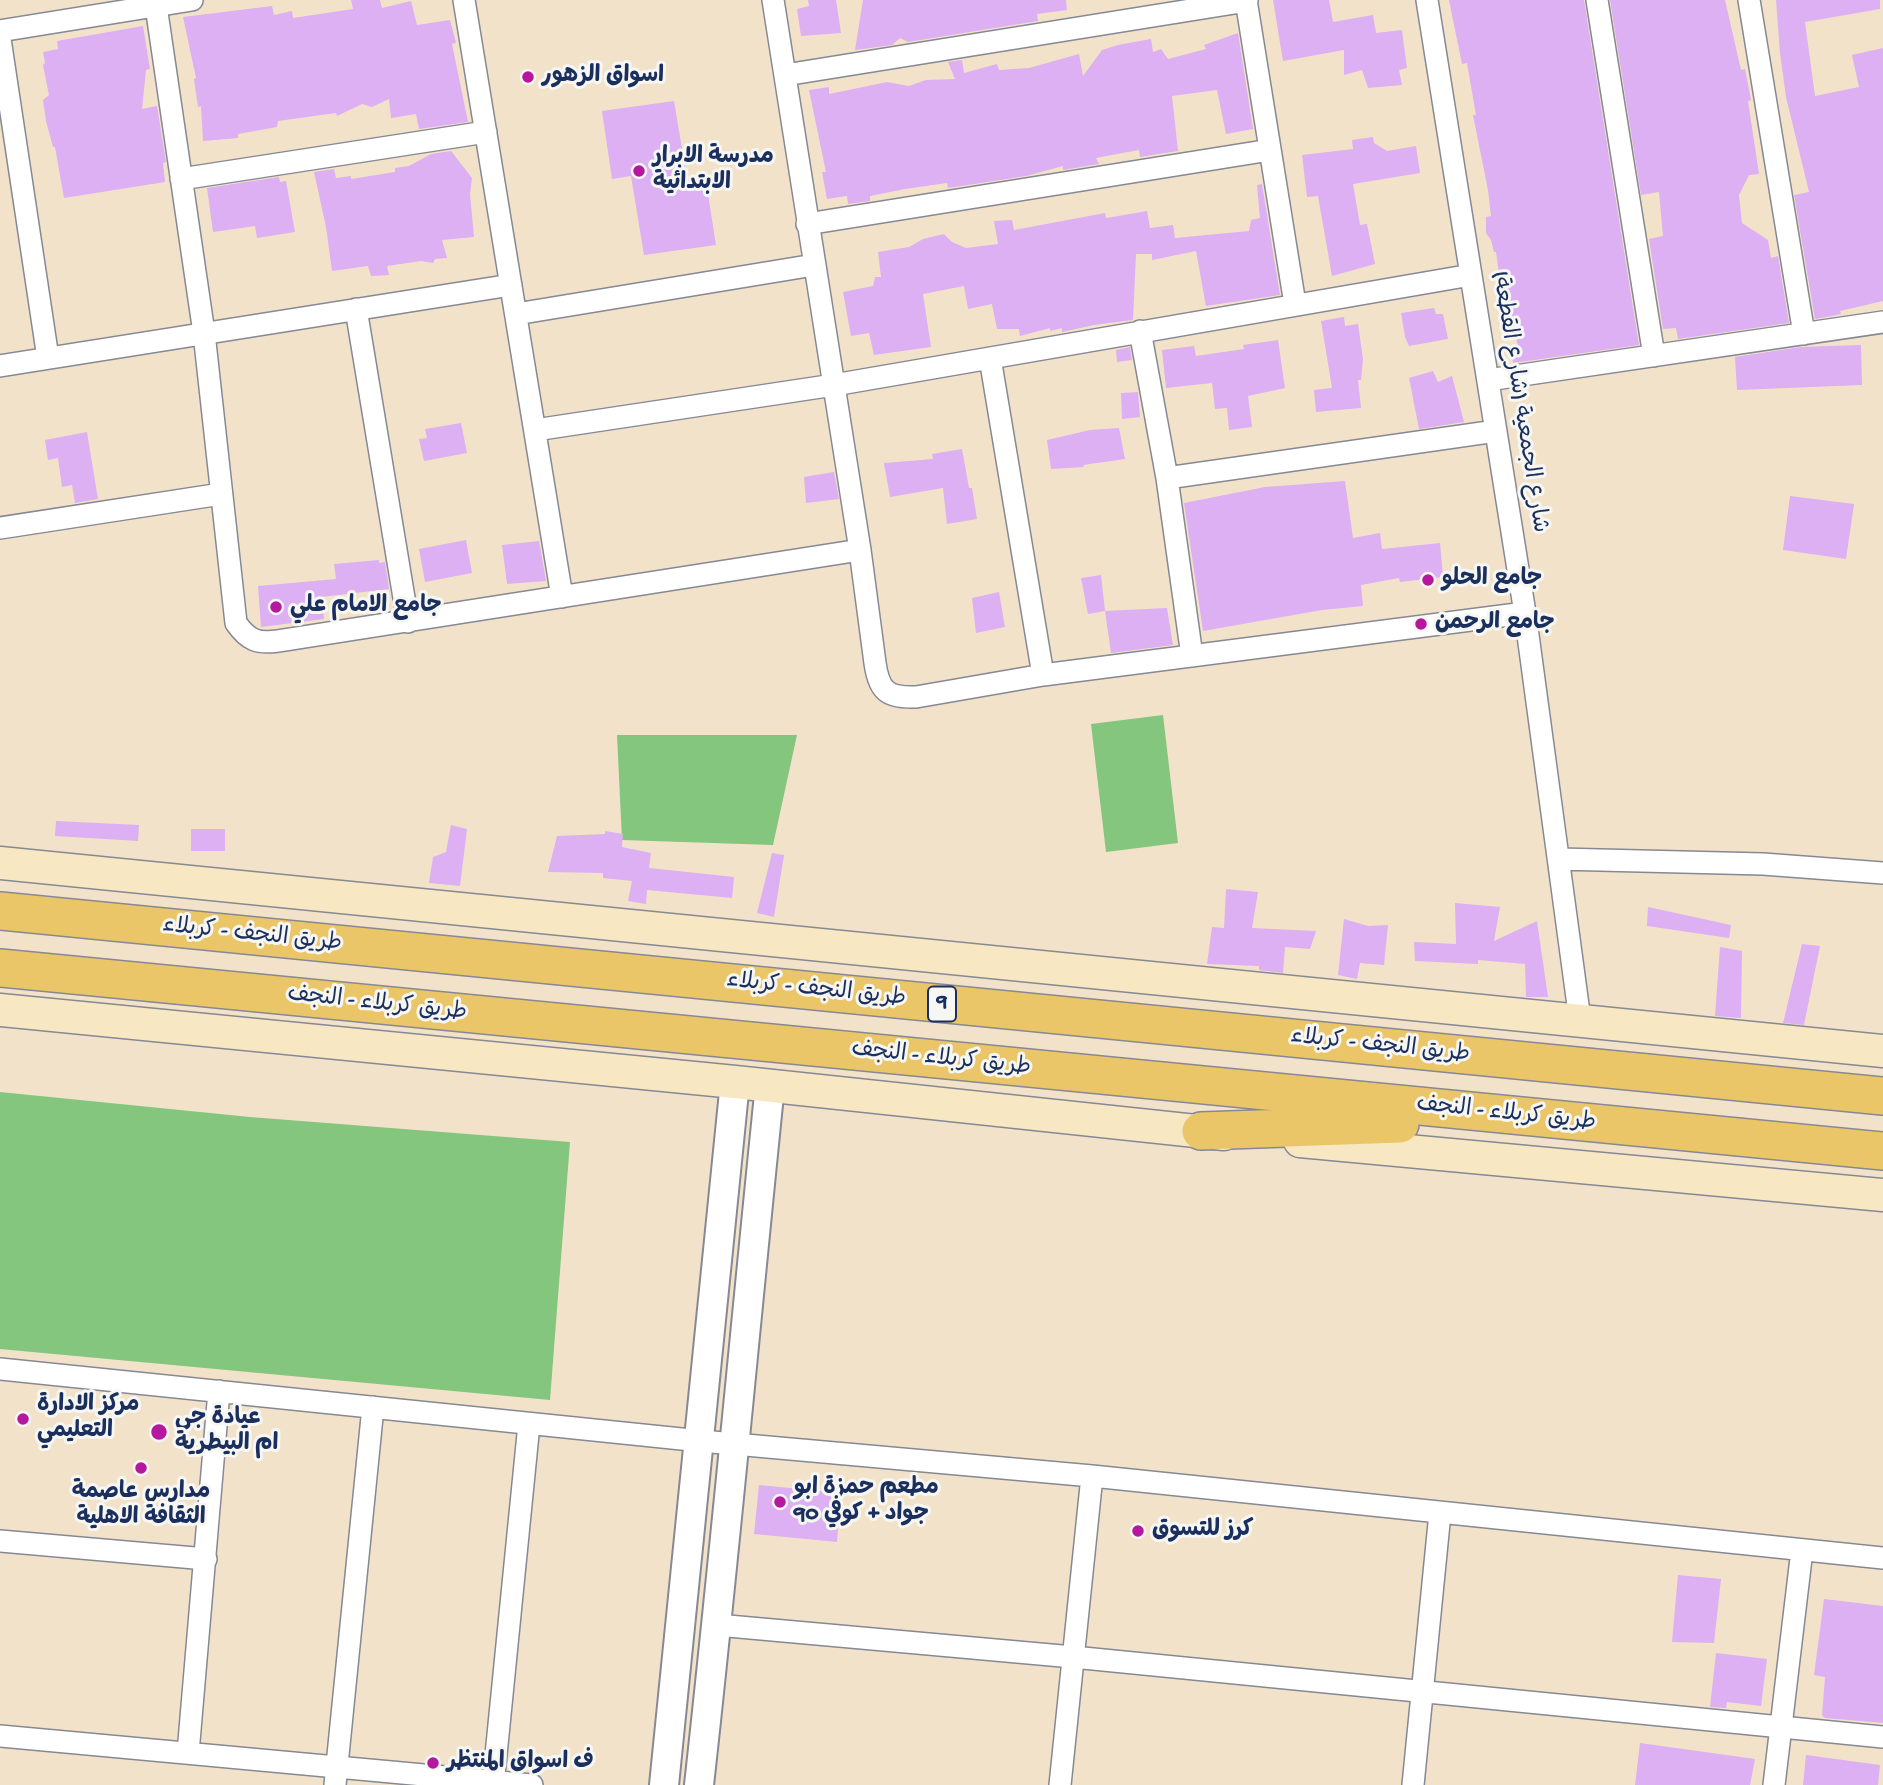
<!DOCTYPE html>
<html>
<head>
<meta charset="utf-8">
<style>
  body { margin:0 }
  canvas { display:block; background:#f2e2ca }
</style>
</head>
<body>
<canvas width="1883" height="1785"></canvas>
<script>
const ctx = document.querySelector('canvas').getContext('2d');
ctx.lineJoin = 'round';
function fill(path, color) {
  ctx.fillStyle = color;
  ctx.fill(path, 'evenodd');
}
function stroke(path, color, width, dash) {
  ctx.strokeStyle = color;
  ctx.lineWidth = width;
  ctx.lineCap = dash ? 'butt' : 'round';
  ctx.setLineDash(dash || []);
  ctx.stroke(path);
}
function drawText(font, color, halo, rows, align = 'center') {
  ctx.font = font + ' "Gochi Hand","Playpen Sans Arabic",sans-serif';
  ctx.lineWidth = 6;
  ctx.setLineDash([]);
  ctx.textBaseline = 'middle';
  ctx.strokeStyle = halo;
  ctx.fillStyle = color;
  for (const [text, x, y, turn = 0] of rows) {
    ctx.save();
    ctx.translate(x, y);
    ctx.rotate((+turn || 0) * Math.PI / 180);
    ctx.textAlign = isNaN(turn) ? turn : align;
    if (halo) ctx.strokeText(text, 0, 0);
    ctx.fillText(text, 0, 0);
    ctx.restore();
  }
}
fill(new Path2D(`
  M1163,715l15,128 -72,9 -15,-128z
  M617,735h180l-24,110 -151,-5z
  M0,1092l250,25 320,25 -20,258 -550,-51z`), '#84c67e');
fill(new Path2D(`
  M351,0h29l2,8 29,-7 6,24 33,-5 6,23 -4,1 16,78 -49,7 -3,-15 -25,4 -2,-19 -17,8 -10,-3 -25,12 -1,-3 -58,8 -1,6 -39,7v4l-35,3 -2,-35 -3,1 -4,-28 2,-1 -13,-61 89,-11 2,9 18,-4 1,7 60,-9z
  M808,0h28l5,33 -40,3 -4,-27 12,-3z
  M863,0h203l1,10 -30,4 1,7 -130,21 -8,-4 -8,7 -37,5z
  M1273,0h56l4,22 40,-7 3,18 26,-3 5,38 -8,2 3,15 -34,3 -6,-18 -18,5v-25l-61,11z
  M1449,0h135l55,345 -126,18 -2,-15 7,-2 -4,-18h-3l-7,-41 -3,1 -5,-36h-2l-3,-12 -5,-7v-16l5,-1 -3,-26 -15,-75h3l-9,-52 -5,1z
  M1610,0h115l16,70 4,-1 6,31 -3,1 11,73 -10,1 -10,20 3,28 26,17 3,18 7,-2 11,67 -111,16 -2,-11 -13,1 -14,-90 14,-3 -4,-44 -18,3z
  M1776,0h104v9l-75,13 10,74 44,-9 -7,-32 31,-7v253l-43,10 1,3 -9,2 -17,3 -21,-124 15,-3 -23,-95 -6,-44z
  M143,26l7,43 -4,1 -4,39 15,-3 9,56 -3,1 2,19 -101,16 -9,-51h-2l-7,-26 -3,-21 6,-5 -6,-30 2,-2 -2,-11 15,-3 -1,-8z
  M1238,33l15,96 -27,5 -9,-44 -45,6 6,55 -38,6 -1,-7 -43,8 3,6 -36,6v-4l-37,10 -78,12 -1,-5 -42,6 -35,7v5l-22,3 -1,-8 -20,3 -5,-27h4l-17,-82 20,-3v7l58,-12 22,4 17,-6 29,-1 -7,-17 14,-2 2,13 33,-9 2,6 30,-2 50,-14 4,22 19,-26 16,-5 33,-6 2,13 8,-3 7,10 38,-10 -2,-4z
  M674,101l13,78 18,-4 11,70 -72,10 -13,-79 -19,3 -10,-68z
  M1373,137l1,6 13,8 29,-5 4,27 -67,11 7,41 7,-1 8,40 -43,12 -14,-80 -11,1 -5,-42 51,-6 -1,-9z
  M451,151l21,27 -2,16 4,43 -32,3 5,18 -12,1 -2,4 -12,-2 -34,5 2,9 -18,1 -3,-10 -36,5 -6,-44 -12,-55 20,-3 2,9 15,-2v3l44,-7v-4l14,-2 22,-12z
  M279,177l1,5 6,-1 9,51 -38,6 -2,-12 -42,6 -6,-44z
  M1262,184l18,111 -74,11 -10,-55 -44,9v-6h-16l-3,66 -39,5 -32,7v-4l-12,3v-3l-30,8 -1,-7h-22l-5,-25 -24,5 -4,-23 -41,8 8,53 -57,8 -5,-22 -18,3 -8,-44 30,-6 2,-9h6l-3,-25 31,-5 14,-8 21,-5 8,8 14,6 32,-4 -4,-23 18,-1 2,10 91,-17 1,5 41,-7 3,17 23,-3 2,13 74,-7 2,-11 9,-2 -3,-33z
  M1434,308l2,6h7l5,25 -39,7 -4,-9 -4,-24z
  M1344,317l1,9 13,-2 5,35 -2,21h-3l3,28 -45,4 -2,-22 18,-2 -11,-67z
  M1278,340l7,48 -37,8 4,31 -23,3 -2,-22 -12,1 -3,-26 -46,5 -4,-38 32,-4 2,10 48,-7 -1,-4z
  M1861,345l1,40 -125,5 -2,-33 66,-10z
  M1130,347l2,13 -15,2 -1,-12z
  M1433,371l5,11 14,-6 12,46 -45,7 -10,-51z
  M1138,392l2,25 -18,2 -1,-26z
  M461,423l6,30 -43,8 -5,-22 8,-1 -2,-9z
  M1119,428l6,31 -42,6 1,2 -33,2 -4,-29 43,-10z
  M87,432l11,67 -23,4 -3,-18 -10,2 -4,-29 -10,2 -3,-20z
  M962,449l7,39h3l5,31 -30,5 -4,-36 -53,9 -6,-34 49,-4 -1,-5z
  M834,472l5,27 -33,4 -2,-26z
  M1345,481l8,57 27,-5 2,16 58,-6 3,34 -43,5 -1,-4 -38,7 2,21 -41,4 -119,21 -19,-128 81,-16z
  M1790,496l64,8 -8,55 -63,-9z
  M466,540l6,33 -47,9 -6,-33z
  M539,541l7,40 -39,3 -5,-39z
  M379,560v3l6,-1 4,27 -68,8 3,22 -63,8 -3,-41 78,-7 -2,-15z
  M1101,575l4,36 -17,3 -7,-36z
  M999,592l6,35 -29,6 -4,-35z
  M1167,608l6,37 -62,8 -6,-42z
  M56,821l83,4 -1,16 -83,-5z
  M451,825l16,4 -7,57 -31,-3 4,-26 13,-5z
  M191,829h34v22h-34z
  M605,831l18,3 -1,13 29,6 -2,15 85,9 -2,21 -85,-8 -1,14 -18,-3 4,-20 -29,-3v-5l-55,-1 9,-36 48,-2z
  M772,853l12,2 -10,62 -17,-4z
  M1226,889l32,3 -6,36 64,3 -6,18 -25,-2 -2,26 -24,-3v-4l-52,-2 5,-37 12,1z
  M1455,903l45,4 -6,34 43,-20 11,76h-22l-1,-33 -47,-4v4l-63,-3 -1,-19 42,2z
  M1648,907l83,18 -2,13 -82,-12z
  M1344,919l24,7 20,-1 -4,40 -24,-2 -3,16 -19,-4z
  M1802,944l18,2 -16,79 -21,-2z
  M1720,947l22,4 -1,67 -26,-2z
  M759,1485l82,8 -4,49 -83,-8z
  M1678,1575l43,4 -7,64 -42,-1z
  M1824,1599l59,7v117l-58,-5 -3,-3 3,-38 -11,-2z
  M1716,1653l51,6 -6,47 -34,-4 -1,6 -16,-1z
  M1640,1743l115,16 -5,26h-115z
  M1806,1755l74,10 -2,20h-75z`), '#dcb0f2');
const minor = new Path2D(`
  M464,0l98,597
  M773,0l87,550 15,113c4,28 12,35 41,34l127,-22 482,-62
  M1246,0l49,304
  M1427,0l98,613 55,407
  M1597,0l57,356
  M1749,0l55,334
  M156,6l48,327 32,290c12,17 21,21 42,18l582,-91
  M0,31l192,-31
  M0,39l48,319
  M785,75l462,-74
  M181,179l305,-47
  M807,224l463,-74
  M356,309l52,313
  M516,314l298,-49
  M1140,331l27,147
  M990,358l53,317
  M0,366l511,-81
  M1488,380l395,-58
  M535,430l299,-45 637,-110
  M0,528l221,-34
  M1192,656l-25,-178 329,-47
  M1559,859l204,5 120,9
  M0,1369l701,72 391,35 791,82
  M0,1541l206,18
  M717,1625l356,32 810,80
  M0,1736l532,49
  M188,1753l31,-362
  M335,1785l38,-378
  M493,1785l36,-361
  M1060,1785l32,-309
  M1413,1785l27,-272
  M1774,1785l28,-235`);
const tertiary = new Path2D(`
  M664,1785l71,-703
  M699,1785c26,-233 47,-467 71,-700`);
const secondary = new Path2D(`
  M0,863l1883,188
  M0,1010l735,72 489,52
  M1300,1141l583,54`);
const trunk = new Path2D(`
  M0,911l1883,185
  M0,968l1883,183
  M1201,1131l199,-7`);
stroke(minor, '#868894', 24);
stroke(tertiary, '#868894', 32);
stroke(secondary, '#868894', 35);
stroke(trunk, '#868894', 40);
stroke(minor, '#fff', 21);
stroke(tertiary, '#fff', 28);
stroke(secondary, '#f7e8c3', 32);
stroke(trunk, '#ebc669', 37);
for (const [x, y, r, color] of [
  [528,77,7,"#b5179e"],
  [639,171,7,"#b5179e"],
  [1428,580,7,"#b5179e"],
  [276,607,7,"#b5179e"],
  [1421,624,7,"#b5179e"],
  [23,1419,7,"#b5179e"],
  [159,1432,9,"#b5179e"],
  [141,1468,7,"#b5179e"],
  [780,1502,7,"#b5179e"],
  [1138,1531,7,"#b5179e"],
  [433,1763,7,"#b5179e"]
]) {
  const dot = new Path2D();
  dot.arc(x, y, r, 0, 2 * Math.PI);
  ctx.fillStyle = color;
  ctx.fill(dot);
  stroke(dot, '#f6f6f2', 2.5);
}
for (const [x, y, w] of [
  [942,1004,28]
]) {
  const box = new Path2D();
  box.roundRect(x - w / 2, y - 17.5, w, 35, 5);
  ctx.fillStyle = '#f6f6f2';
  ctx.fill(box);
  stroke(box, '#1b2f5e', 2);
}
drawText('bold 21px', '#1b2f5e', null, [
  ["9",942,1004]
]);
drawText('bold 23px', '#1b2f5e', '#f6f6f2', [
  ["اسواق الزهور",542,77],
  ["مدرسة الابرار",653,158],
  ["الابتدائية",653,184],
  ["جامع الحلو",1442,580],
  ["جامع الامام علي",290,607],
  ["جامع الرحمن",1435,624],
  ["مركز الادارة",37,1406],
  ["التعليمي",37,1432],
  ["عيادة جي",175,1419],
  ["ام البيطرية",175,1445],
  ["مطعم حمزة ابو",794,1489],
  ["جواد + كوفي 90",794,1515],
  ["مدارس عاصمة",141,1493,"center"],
  ["الثقافة الاهلية",141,1519,"center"],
  ["كرز للتسوق",1152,1531],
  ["ف اسواق المنتظر",447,1763]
], 'left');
drawText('23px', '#1b2f5e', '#f6f6f2', [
  ["شارع الجمعية (شارع القطعة)",1518,402,81],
  ["طريق النجف - کربلاء",252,936,6],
  ["طريق النجف - کربلاء",816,991,6],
  ["طريق کربلاء - النجف",377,1005,6],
  ["طريق النجف - کربلاء",1380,1047,6],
  ["طريق کربلاء - النجف",941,1060,6],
  ["طريق کربلاء - النجف",1506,1115,6]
]);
</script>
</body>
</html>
